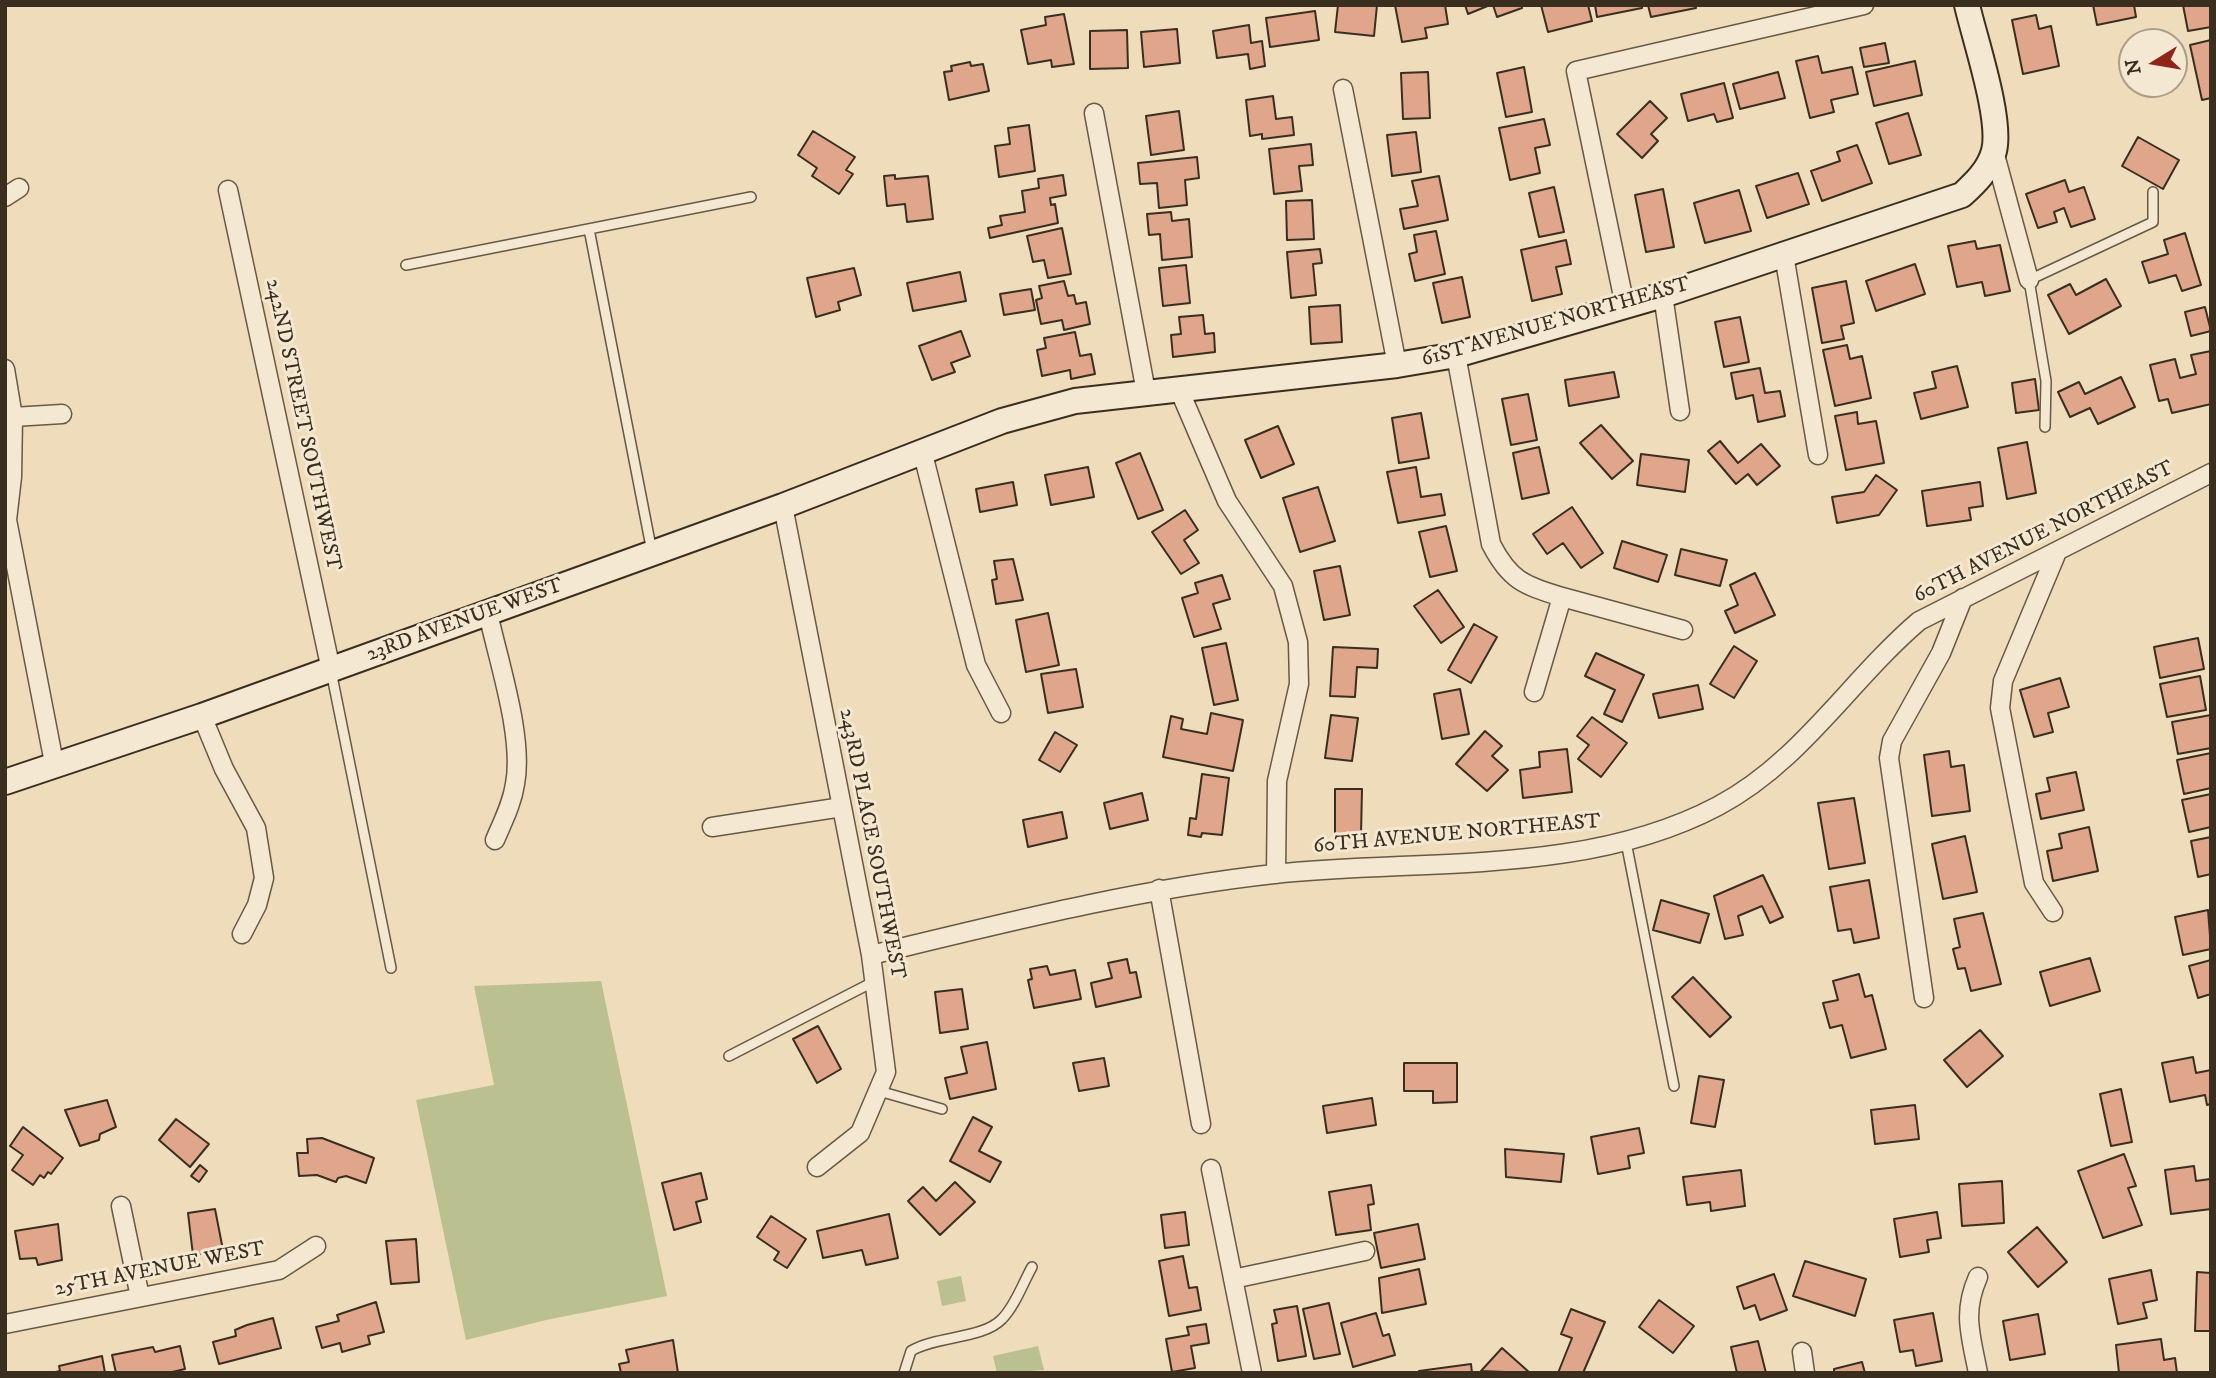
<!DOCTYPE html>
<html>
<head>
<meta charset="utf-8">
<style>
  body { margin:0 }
  #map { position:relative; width:2216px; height:1378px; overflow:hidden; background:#eedcba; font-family:"IM FELL DW Pica",serif }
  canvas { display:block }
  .frame { position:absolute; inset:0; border:7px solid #3a2e1e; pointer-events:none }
  .north { position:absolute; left:2118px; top:28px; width:70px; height:70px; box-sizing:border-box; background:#f4e8d2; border:2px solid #aa9e8a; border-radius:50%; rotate:259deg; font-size:19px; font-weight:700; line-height:28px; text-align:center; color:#3a2e1e }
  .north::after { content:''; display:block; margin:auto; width:24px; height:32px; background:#8f2418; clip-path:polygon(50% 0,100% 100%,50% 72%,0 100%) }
</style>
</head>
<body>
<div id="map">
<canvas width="2216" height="1378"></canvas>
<div class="frame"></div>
<div class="north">N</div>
</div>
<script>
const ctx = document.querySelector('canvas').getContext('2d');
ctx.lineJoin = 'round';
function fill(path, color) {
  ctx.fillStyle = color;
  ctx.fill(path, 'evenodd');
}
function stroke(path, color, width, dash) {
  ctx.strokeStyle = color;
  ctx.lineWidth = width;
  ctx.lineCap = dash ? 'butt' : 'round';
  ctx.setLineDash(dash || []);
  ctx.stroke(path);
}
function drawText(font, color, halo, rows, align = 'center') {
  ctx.font = font + ' "IM FELL DW Pica",serif';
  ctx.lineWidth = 6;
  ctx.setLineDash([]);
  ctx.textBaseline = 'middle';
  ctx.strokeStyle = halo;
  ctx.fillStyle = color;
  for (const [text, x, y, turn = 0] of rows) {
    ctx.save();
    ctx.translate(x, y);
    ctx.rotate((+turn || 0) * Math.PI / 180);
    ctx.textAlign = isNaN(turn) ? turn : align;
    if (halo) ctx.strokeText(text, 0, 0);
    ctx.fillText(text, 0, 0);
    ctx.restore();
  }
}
fill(new Path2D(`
  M601,981l66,315 -121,24 -80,20 -50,-240 78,-15 -20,-99z
  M961,1276l5,25 -24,5 -5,-25z
  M1038,1346l6,24 -47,3 -4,-17z`), '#bac08f');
const building = new Path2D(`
  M1338,5h39l-3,31 -39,-4z
  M1395,5h50l3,19 -23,4 2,10 -25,4z
  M1465,5h25l-22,9z
  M1493,5h28l1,3 -25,9z
  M1541,5h47l4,16 -44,11z
  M1595,5h47v3l-45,9z
  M1648,5h47l1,3 -45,9z
  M2093,5h41l2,12 -39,8z
  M2183,5h27l1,22 -23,4z
  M1315,11l4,29 -49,7 -4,-29z
  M1064,14l10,50 -22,3 -1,-7 -23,4 -7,-34 25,-5 -1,-8z
  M2036,15l3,14 12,-3 8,40 -36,8 -11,-54z
  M1249,25l2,18 11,-2 3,25 -15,3 -2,-15 -31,4 -4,-27z
  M1177,29l3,34 -36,4 -3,-35z
  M1127,30l1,38 -38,1v-38z
  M2211,40v58l-9,2 -12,-55z
  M1885,43l4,20 -25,4 -4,-19z
  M1818,56l4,17 30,-6 6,27 -27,6 3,12 -24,6 -14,-57z
  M1915,61l7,34 -48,11 -8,-34z
  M970,62l1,4 12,-2 6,27 -40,9 -5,-28 8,-1 -1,-5z
  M1524,67l8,45 -26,5 -9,-44z
  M1428,72l2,46 -27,1 -2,-46z
  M1778,72l7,26 -45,11 -7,-25z
  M1724,83l9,35 -16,4 -3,-8 -26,7 -7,-27z
  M1273,96l3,23 16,-2 2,18 -32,4v-5l-12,2 -4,-36z
  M1650,101l17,17 -16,16 7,7 -16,17 -25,-24z
  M1179,111l5,39 -33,5 -5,-39z
  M1908,113l13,42 -32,9 -13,-41z
  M1544,119l6,26 -15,3 5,25 -30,7 -11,-52z
  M1029,125l6,46 -36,6 -4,-31 15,-2 -2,-16z
  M813,131l42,26 -9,13 7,4 -14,20 -27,-18 5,-8 -19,-13z
  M1416,132l5,40 -29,4 -5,-41z
  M2138,137l41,23 -16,29 -41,-23z
  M1311,144l2,21 -14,1 3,25 -28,3 -5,-45z
  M1857,145l15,38 -50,18 -11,-30 29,-10 -3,-9z
  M1197,157l2,21 -14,2 2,25 -28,3 -2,-25 -17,1 -2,-21z
  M1798,173l11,31 -42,14 -11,-32z
  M895,175v4l33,-3 5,43 -26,3 -2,-18 -18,2 -3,-30z
  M1063,175l3,20 -16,3 1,7 4,-1 3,19 -68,15 -2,-10 14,-3 -2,-9 25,-4 -3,-21 17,-3 -1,-9z
  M1439,176l9,44 -44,9 -4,-20 18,-3 -6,-25z
  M2065,180l4,12 15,-5 11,32 -24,8 -7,-19 -10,4 3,10 -19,6 -12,-34z
  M1554,187l10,45 -25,5 -10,-44z
  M1663,189l11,58 -28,5 -11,-57z
  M1739,190l12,41 -46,12 -11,-40z
  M1312,200l2,39 -27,1 -1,-39z
  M1171,212l1,9 17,-2 3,38 -30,3 -2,-26 -11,1 -2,-21z
  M1062,228l9,46 -23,4 -4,-18 -11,2 -6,-26z
  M1436,231l9,43 -30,7 -6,-27 8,-2 -3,-17z
  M2185,233l16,52 -19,6 -6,-16 -27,8 -7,-21 26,-8 -4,-14z
  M1566,240l5,24 -15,3 6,27 -30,7 -11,-51z
  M1975,241l2,8 23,-4 10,46 -25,5 -3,-14 -25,5 -9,-41z
  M1320,249l2,14 -9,1 3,31 -25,3 -4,-46z
  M1915,264l10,30 -49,17 -10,-30z
  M1186,265l4,38 -27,3 -4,-38z
  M854,268l7,27 -23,7 2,8 -24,7 -9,-39z
  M960,272l6,29 -53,10 -6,-28z
  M1462,277l8,40 -28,6 -9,-40z
  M2106,279l15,27 -52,28 -21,-39 22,-11 6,11z
  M1064,281l4,15 6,-1 2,9 10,-2 4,22 -26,6 -2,-10 -21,4 -5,-24 6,-2 -3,-12z
  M1846,281l8,42 -13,3 3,13 -22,4 -10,-55z
  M1031,289l4,21 -31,5 -4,-21z
  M1340,305l2,37 -31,2 -2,-37z
  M2205,307l6,24 -20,5 -6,-24z
  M1203,315l2,19 9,-1 1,19 -42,5 -2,-22 10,-1 -2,-17z
  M1740,317l9,45 -25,5 -9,-45z
  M961,331l9,25 -19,7 4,9 -23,8 -13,-34z
  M1075,332l5,24 11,-2 4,20 -24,5 -1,-9 -28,6 -5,-26 9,-2 -2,-10z
  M1847,345l3,14 12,-3 9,42 -36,8 -12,-56z
  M2211,351v53l-39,9 -4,-14 -9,2 -9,-36 25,-6 5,19 16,-4 -5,-19z
  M1957,366l11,41 -47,12 -7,-26 22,-5 -4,-16z
  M1760,368l5,25 15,-2 5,25 -27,6 -5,-27 -17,4 -5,-26z
  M1614,372l5,25 -50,9 -4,-26z
  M2121,377l14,30 -37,17 -8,-16 -20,9 -12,-25 21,-10 6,12z
  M2035,379l4,31 -23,3 -4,-30z
  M1528,394l9,46 -26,5 -9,-46z
  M1857,412l1,12 18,-3 8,42 -38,7 -11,-54z
  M1421,413l8,45 -30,5 -7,-45z
  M1601,425l32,36 -21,18 -32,-36z
  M1278,426l16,38 -33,14 -16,-38z
  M1720,441l18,22 23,-19 19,22 -23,19 -9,-11 -12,10 -28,-33z
  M2027,442l9,51 -29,6 -9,-51z
  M1539,447l10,46 -27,6 -9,-46z
  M1140,453l23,57 -25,9 -22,-56z
  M1641,454l48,6 -4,32 -48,-7z
  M1088,467l6,30 -43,8 -6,-30z
  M1416,467l5,30 20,-3 4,21 -47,8 -11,-51z
  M1876,475l21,15 -18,25 -42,8 -5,-26 32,-5z
  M1013,482l4,23 -37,7 -4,-23z
  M1980,482l3,24 -14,2 2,12 -44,6 -5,-35z
  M1318,487l17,54 -35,11 -17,-54z
  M1572,507l31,46 -22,15 -18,-25 -16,11 -14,-20z
  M1185,510l13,20 -14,10 15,23 -18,11 -29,-42z
  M1446,526l11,45 -27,6 -11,-45z
  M1622,541l45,14 -9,27 -44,-14z
  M1681,549l46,11 -7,26 -45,-11z
  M1013,559l10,41 -27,4 -4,-24 5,-1 -3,-18z
  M1340,566l10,49 -26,5 -10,-49z
  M1755,573l20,42 -40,18 -10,-22 13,-6 -8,-20z
  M1222,575l8,24 -17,5 8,25 -27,8 -12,-39 16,-5 -3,-10z
  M1438,590l26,37 -23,16 -27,-37z
  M1048,613l11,52 -33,7 -10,-52z
  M1474,624l23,13 -26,46 -23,-13z
  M2198,638l6,31 -44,9 -6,-31z
  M1226,643l12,57 -24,5 -12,-57z
  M1734,646l23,15 -23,37 -24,-14z
  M1333,647l45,2 -1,19 -20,-1 -2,30 -25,-1z
  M1596,653l48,22 -22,47 -18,-8 11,-24 -30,-14z
  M1076,669l7,38 -35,6 -7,-39z
  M2200,676l6,34 -39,7 -7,-33z
  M2060,678l9,29 -21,6 5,19 -19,5 -14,-47z
  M1698,685l5,24 -44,9 -6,-24z
  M1460,689l9,45 -27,5 -8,-45z
  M1211,713l32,7 -10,51 -70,-14 8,-41 12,3 -2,10 26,5z
  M1331,715l27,3 -6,43 -27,-3z
  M2211,715v33l-33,6 -6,-32z
  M1592,717l35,26 -26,34 -23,-18 11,-14 -12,-9z
  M1485,731l17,15 -10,10 16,14 -21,21 -31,-27z
  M1055,732l22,13 -17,27 -21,-12z
  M1567,749l5,43 -49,6 -3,-28 20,-3 -1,-15z
  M1949,751l2,16 13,-2 6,46 -38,5 -8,-61z
  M2211,753v35l-27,6 -7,-34z
  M2076,772l8,38 -43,9 -5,-25 14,-3 -3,-13z
  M1202,774l27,4 -7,57 -20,-2 -1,4 -13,-2 2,-17 6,1z
  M1335,789h27l-1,46 -26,-1z
  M1142,793l6,27 -38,9 -6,-26z
  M2211,794v33l-22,5 -7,-32z
  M1854,798l11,65 -36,6 -11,-66z
  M1062,812l5,26 -39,9 -5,-27z
  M2089,827l9,44 -45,10 -6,-30 15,-3 -3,-14z
  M1965,836l12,56 -34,7 -11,-55z
  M2211,837v37l-13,3 -7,-36z
  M1763,875l20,42 -13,6 -8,-17 -24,10 5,19 -18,4 -11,-43z
  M1869,880l10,58 -25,5 -3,-14 -13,2 -8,-44z
  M1661,900l48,14 -9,29 -47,-13z
  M2208,910l3,39 -28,6 -8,-38z
  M1983,913l18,71 -30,7 -6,-23 -7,1 -5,-20 7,-2 -6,-28z
  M2090,958l10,33 -50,15 -10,-34z
  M1127,959l3,14 6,-1 5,25 -45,10 -5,-24 21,-5 -4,-15z
  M2211,960v34l-13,4 -9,-32z
  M1047,966l3,9 25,-5 6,29 -47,9 -6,-28 4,-1 -2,-10z
  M1859,974l6,23 7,-2 14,54 -35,9 -9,-33 -12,3 -7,-25 15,-3 -5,-19z
  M1693,977l38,40 -21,20 -38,-40z
  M962,989l6,40 -28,4 -5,-41z
  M818,1026l23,43 -24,14 -24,-44z
  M1980,1030l23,26 -36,31 -23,-27z
  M987,1042l9,47 -46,10 -5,-21 22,-5 -6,-26z
  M2193,1057l3,16 15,-3v34l-4,1 -2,-10 -35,7 -8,-39z
  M1104,1058l5,28 -30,5 -6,-28z
  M1404,1063h53v39l-24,1v-12h-29z
  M1699,1076l25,4 -9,47 -24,-4z
  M2121,1089l11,53 -21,4 -11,-52z
  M1372,1098l4,27 -49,8 -4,-27z
  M107,1100l9,27 -16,7 -1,6 -19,6 -15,-36z
  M1915,1105l4,34 -44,5 -4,-34z
  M973,1117l19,10 -13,24 22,11 -11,20 -40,-21z
  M176,1119l33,25 -19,23 -31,-27z
  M23,1127l40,31 -12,16 -3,-2 -4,6 -4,-3 -7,10 -21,-15 11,-15 -13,-9z
  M1639,1128l5,25 -16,3 2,12 -32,6 -7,-37z
  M322,1138l52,20 -8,25 -20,-7 -8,2 -2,4 -19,-7 -18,1 -2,-23h11l-1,-14z
  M1505,1149l59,5 -3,28 -55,-5z
  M2124,1154l12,32 -8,2 14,37 -39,13 -25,-67z
  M200,1165l7,6 -8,11 -8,-6z
  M2194,1166l2,15 14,-2 1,30 -40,5 -6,-44z
  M1741,1170l4,36 -34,5 -1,-9 -23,3 -4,-28z
  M701,1173l6,26 -11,3 5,20 -27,8 -12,-47z
  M2002,1181l2,42 -42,3 -3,-42z
  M955,1182l20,20 -35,33 -32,-34 15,-14 13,14z
  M1371,1185l3,19 -6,1 3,25 -35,5 -7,-43z
  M215,1209l8,41 -30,5 -5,-42z
  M1185,1212l4,33 -24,3 -4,-33z
  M1937,1212l4,26 -14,2 2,12 -29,5 -6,-38z
  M889,1214l9,44 -32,7 -4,-15 -39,8 -6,-27z
  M771,1216l35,23 -19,29 -13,-8 5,-8 -22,-15z
  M58,1224l4,36 -24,5 -2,-7 -16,1 -5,-28z
  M1418,1224l7,35 -44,9 -7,-35z
  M2037,1227l30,35 -29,25 -30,-35z
  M416,1239l3,43 -28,2 -5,-43z
  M1183,1256l6,32 8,-1 4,23 -32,6 -10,-55z
  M1805,1261l61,18 -11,37 -62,-20z
  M1419,1269l7,35 -44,9 -3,-35z
  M2151,1270l6,30 -14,3 4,15 -29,6 -9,-45z
  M2197,1272l14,1v58h-16z
  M1774,1274l13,36 -27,10 -5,-15 -11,4 -7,-22z
  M1659,1300l35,26 -21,27 -34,-26z
  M376,1302l8,30 -16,4 2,8 -28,8 -2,-9 -18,5 -6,-21 23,-6 -2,-6z
  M1329,1303l11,51 -26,5 -11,-50z
  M1297,1306l9,50 -28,5 -6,-37 5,-1 -3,-13z
  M1571,1309l34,13 -22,51h-25l14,-35 -11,-4z
  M1376,1313l7,23 6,-2 6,21 -42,12 -12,-44z
  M1933,1313l9,48 -26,5 -3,-16 -13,2 -6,-32z
  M2038,1314l7,40 -35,6 -7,-39z
  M273,1318l8,30 -62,16 -6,-22 23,-6 -1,-6 12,-5z
  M1206,1324l3,19 -18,3 4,22 -23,4 -6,-33 23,-4 -2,-8z
  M2161,1339l3,21 11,-2 2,15h-58l-3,-28z
  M673,1340l5,33h-57l-2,-9 10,-2 -3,-12z
  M1758,1341l8,32h-29l-6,-26z
  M180,1346l5,23 -17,4h-52l-4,-18 41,-8 2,5z
  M1502,1348l28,25 -49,-2z
  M102,1356l3,17h-54l9,-2 -1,-5z
  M1862,1362l3,11h-31v-4z
  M1471,1364l1,9h-53v-2z`);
fill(building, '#e0a68b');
stroke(building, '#3a2e1e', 2);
const lane = new Path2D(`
  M589,229l63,323
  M406,265l345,-68
  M2045,427l1,-46 -17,-101 124,-58v-30
  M331,671l60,297
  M1626,842l48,244
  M729,1056l146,-75
  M879,1091l63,18
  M904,1373l7,-22c25,-15 72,-12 91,-32 13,-13 21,-36 30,-52`);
const street = new Path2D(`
  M1343,89l54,276
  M1094,113l52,279
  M1994,151l35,129
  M228,190l103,480
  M5,197l14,-9
  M1784,255l34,200
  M1663,295l17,116
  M1625,306l-49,-235 288,-66
  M1456,355l35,189c19,37 33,41 71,53l-28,95
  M5,369l8,48 -1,60 -5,43 48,248
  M1178,387l49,114 56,85 15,56 1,42 -22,97 -1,93
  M13,417l49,-3
  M923,454l53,211 25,48
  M783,506l88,449 15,117 -26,61 -43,34
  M1562,597l121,33
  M488,613c10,47 36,124 27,171 -3,20 -12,37 -20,56
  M202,716l22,53 32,59 8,50 -7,27 -15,29
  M712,827l130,-20
  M1159,889l42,235
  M2053,912l-19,-29 -34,-175 3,-27 54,-129
  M871,955c133,-32 266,-66 403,-81 146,-16 310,3 444,-68 83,-44 131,-125 201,-185l292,-148
  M1924,998l-35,-240 3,-17 49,-88 22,-55
  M1211,1169l41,204
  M121,1206l19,91
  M1233,1279l132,-28
  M5,1324l274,-54 37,-24
  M1802,1352l3,21
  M1978,1373c-7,-37 -16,-60 0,-96`);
const secondary = new Path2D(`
  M5,782l197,-66 581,-210 219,-85 73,-20 322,-36 59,-10 207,-60 299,-100c13,-12 27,-25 32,-44 8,-32 -19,-111 -27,-146`);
stroke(lane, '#675a45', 12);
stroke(street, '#675a45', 21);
stroke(secondary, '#3a2e1e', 28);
stroke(lane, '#f4e8d2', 9);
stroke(street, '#f4e8d2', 18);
stroke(secondary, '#f4e8d2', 24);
drawText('21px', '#3a2e1e', '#f4e8d2', [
  ["61ST AVENUE NORTHEAST",1556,323,-16],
  ["242ND STREET SOUTHWEST",302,425,78],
  ["60TH AVENUE NORTHEAST",2044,533,-27],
  ["23RD AVENUE WEST",465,621,-20],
  ["60TH AVENUE NORTHEAST",1457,835,-5],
  ["243RD PLACE SOUTHWEST",871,844,79],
  ["25TH AVENUE WEST",160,1270,-11]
]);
</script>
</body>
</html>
